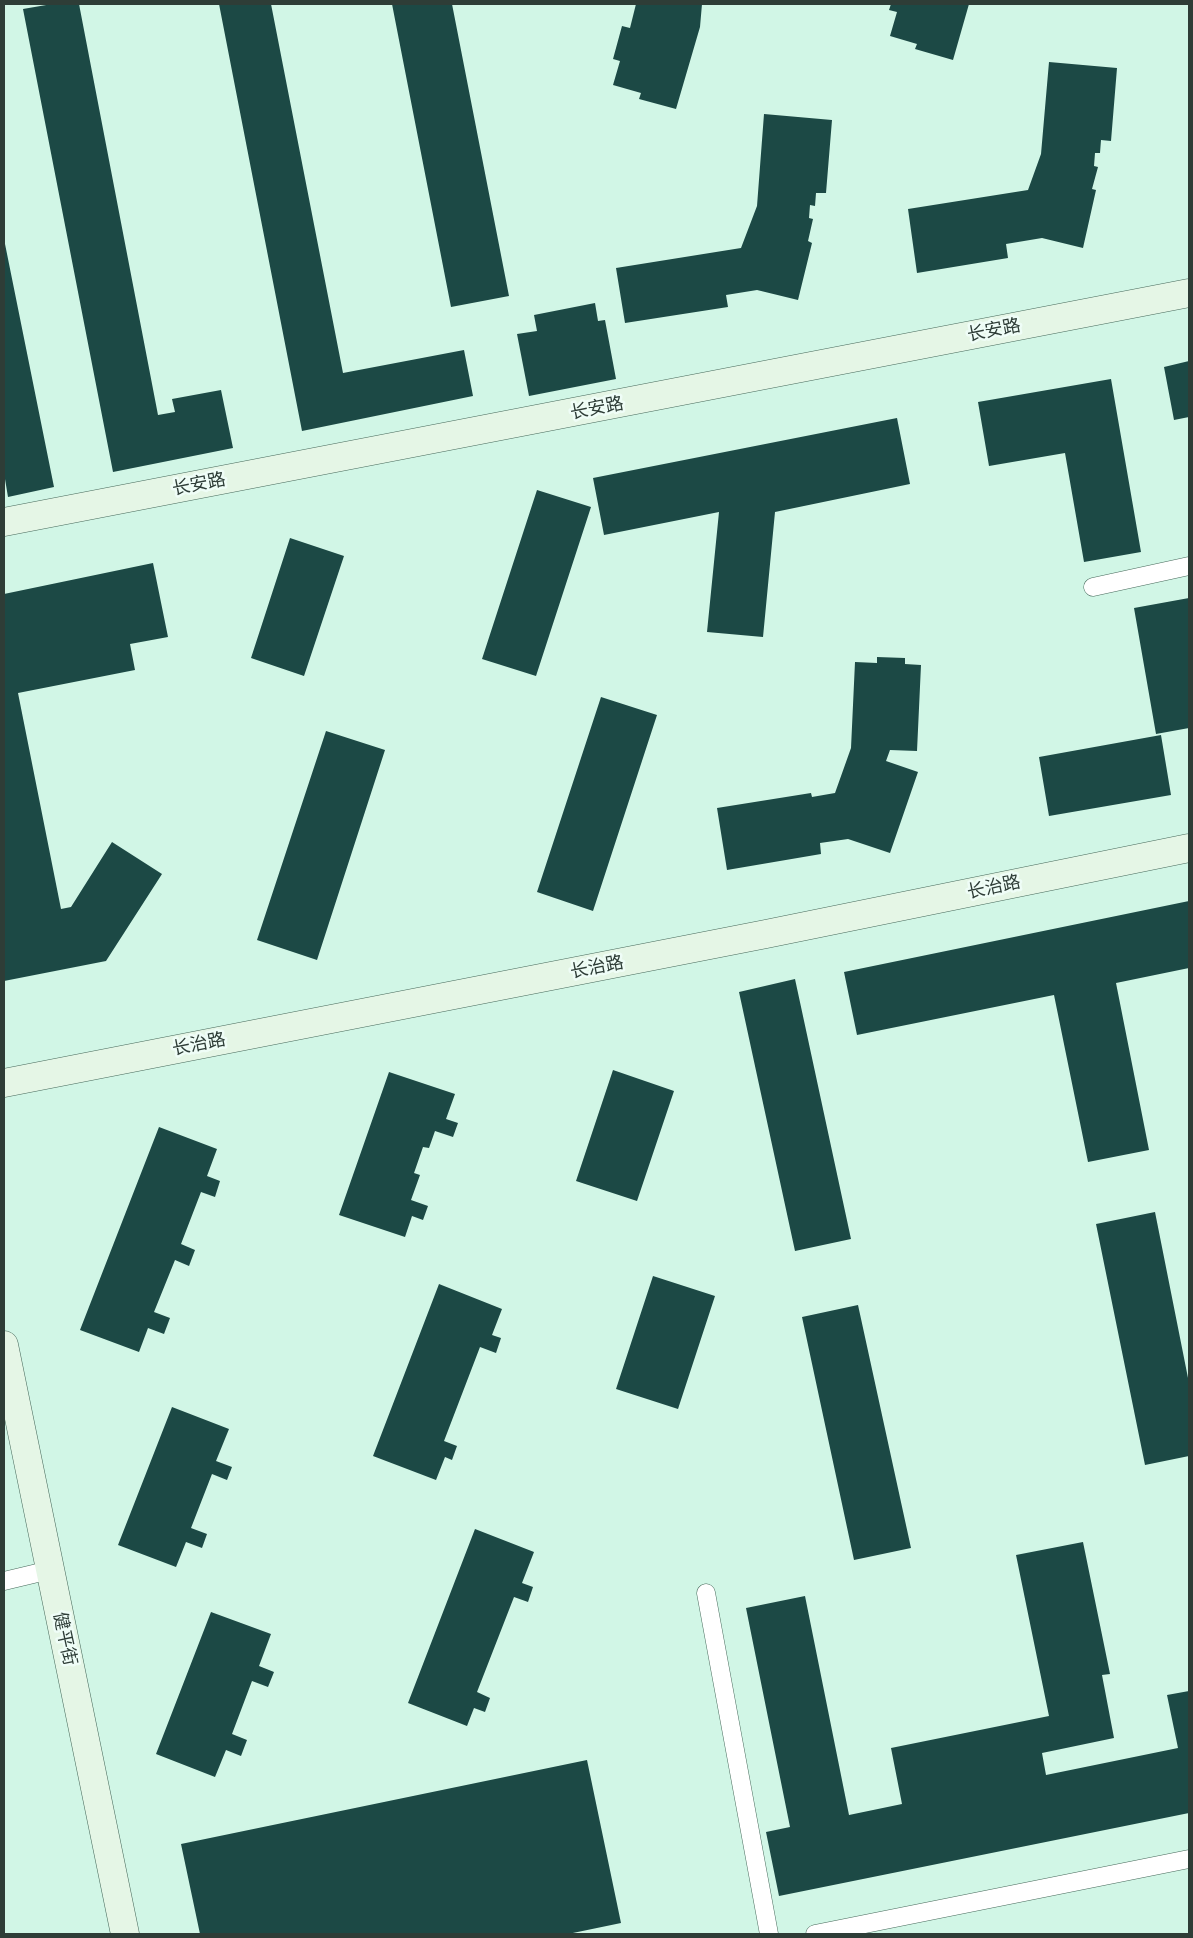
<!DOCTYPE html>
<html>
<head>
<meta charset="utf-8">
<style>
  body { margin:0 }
  #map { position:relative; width:1193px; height:1938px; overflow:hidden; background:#d1f6e6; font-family:Signika,sans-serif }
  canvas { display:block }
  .frame { position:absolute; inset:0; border:5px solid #2e3d37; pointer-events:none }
</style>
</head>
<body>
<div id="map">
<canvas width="1193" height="1938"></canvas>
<div class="frame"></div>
</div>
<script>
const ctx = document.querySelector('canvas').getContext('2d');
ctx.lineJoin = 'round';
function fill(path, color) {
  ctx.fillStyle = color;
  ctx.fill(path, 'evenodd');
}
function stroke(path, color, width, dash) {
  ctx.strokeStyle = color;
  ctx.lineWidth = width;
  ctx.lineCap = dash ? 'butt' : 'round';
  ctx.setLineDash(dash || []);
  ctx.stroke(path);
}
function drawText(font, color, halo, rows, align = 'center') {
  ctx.font = font + ' Signika,"Noto Sans SC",sans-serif';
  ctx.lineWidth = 5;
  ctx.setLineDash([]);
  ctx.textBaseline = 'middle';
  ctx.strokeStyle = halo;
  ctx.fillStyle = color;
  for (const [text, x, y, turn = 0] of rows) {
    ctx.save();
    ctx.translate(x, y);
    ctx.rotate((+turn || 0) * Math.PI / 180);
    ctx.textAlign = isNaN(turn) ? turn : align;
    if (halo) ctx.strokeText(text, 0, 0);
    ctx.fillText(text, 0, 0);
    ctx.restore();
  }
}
fill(new Path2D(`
  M52,4h27l79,411 17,-3 -3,-13 49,-9 12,58 -120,24 -90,-463z
  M219,4h52l72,369 121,-23 9,46 -171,35z
  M392,4h60l57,292 -58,11z
  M636,4h66l-2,23 -24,82 -37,-10 2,-6 -28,-8 7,-24 -7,-2 9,-33 8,2z
  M891,4h78l-16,56 -38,-11 2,-5 -27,-8 7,-24 -8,-2z
  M1049,62l68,6 -6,73 -10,-1 -1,13h-5l-1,13 4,1 -6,22 4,1 -13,58 -41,-10 -36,6 2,14 -91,15 -9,-64 120,-19 13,-36z
  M764,114l68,6 -6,73h-10l-1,13 -5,-1 -1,13 4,1 -5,22 4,2 -14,57 -41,-10 -31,5 2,12 -103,16 -9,-55 125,-20 16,-42z
  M4,239l50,248 -46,10 -4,-24z
  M595,303l3,18 7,-1 11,59 -87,17 -12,-62 20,-3 -3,-16z
  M1189,361v56l-15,3 -10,-53z
  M1111,379l30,173 -57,10 -19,-109 -76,13 -11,-64z
  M897,418l13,66 -135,28 -12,125 -56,-5 12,-120 -115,23 -11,-57z
  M537,490l54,17 -55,169 -54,-17z
  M290,538l54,18 -40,120 -53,-18z
  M153,563l15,74 -38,7 5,26 -117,23 43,216 10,-2 41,-65 50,32 -56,87 -102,20v-387z
  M1189,598v130l-33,6 -22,-126z
  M877,657l28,1v6l16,1 -4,86 -27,-1 -4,11 32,11 -28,81 -42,-14 -28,4 1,11 -94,16 -10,-62 94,-15 1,4 23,-4 16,-45 4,-86 22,1z
  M601,697l56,18 -64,196 -56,-19z
  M326,731l59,19 -68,210 -60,-20z
  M1161,735l10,60 -122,21 -10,-59z
  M1189,901v67l-73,15 33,167 -61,12 -34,-167 -197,40 -13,-63z
  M795,979l56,260 -56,12 -56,-259z
  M613,1070l61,21 -37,110 -61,-20z
  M389,1072l66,22 -9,25 12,4 -5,14 -18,-6 -6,17 -6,-1 -9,26 6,2 -9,25 17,6 -5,14 -11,-4 -7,21 -66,-22z
  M159,1127l58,22 -10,27 13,5 -5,16 -14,-5 -20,52 14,6 -6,16 -14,-6 -21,52 16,6 -6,16 -16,-6 -9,24 -59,-22z
  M1155,1212l34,171v73l-44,9 -49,-241z
  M653,1276l62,20 -37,113 -62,-20z
  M439,1284l63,25 -10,26 9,3 -5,15 -16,-6 -36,94 13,5 -5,14 -7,-3 -9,23 -63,-24z
  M858,1305l53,243 -57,12 -52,-243z
  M172,1407l57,22 -13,32 16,6 -5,13 -15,-6 -21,54 16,6 -5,14 -16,-6 -10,25 -58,-22z
  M475,1529l59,23 -12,31 11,4 -5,15 -14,-5 -37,95 13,6 -5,14 -11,-4 -7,18 -59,-23z
  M1083,1542l27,132 -8,1 12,63 -72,15 4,22 132,-27 -11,-53 22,-4v122l-410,83 -13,-64 24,-5 -44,-219 59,-12 44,219 53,-11 -11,-56 158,-32 -33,-161z
  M211,1612l60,22 -12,32 15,6 -6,15 -16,-6 -20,53 15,6 -6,16 -15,-6 -11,27 -59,-23z
  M587,1760l34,163 -53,11h-368l-19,-90z`), '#1c4945');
const lane = new Path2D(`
  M1093,587l96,-21
  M4,1581l46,-11
  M706,1593l63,341
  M815,1934l374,-75`);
const secondary = new Path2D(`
  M4,522l1185,-229
  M4,1083l762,-149 423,-86
  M4,1345l121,589`);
stroke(lane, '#486a5c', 19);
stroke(secondary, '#486a5c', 29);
stroke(lane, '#fff', 18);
stroke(secondary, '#e5f6e6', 28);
drawText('18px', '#2e3d37', '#effdf7', [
  ["长安路",994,331,-11],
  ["长安路",597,409,-11],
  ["长安路",199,485,-11],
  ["长治路",994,888,-12],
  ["长治路",597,968,-11],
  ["长治路",199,1045,-11],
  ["健平街",64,1639,78]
]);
</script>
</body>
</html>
